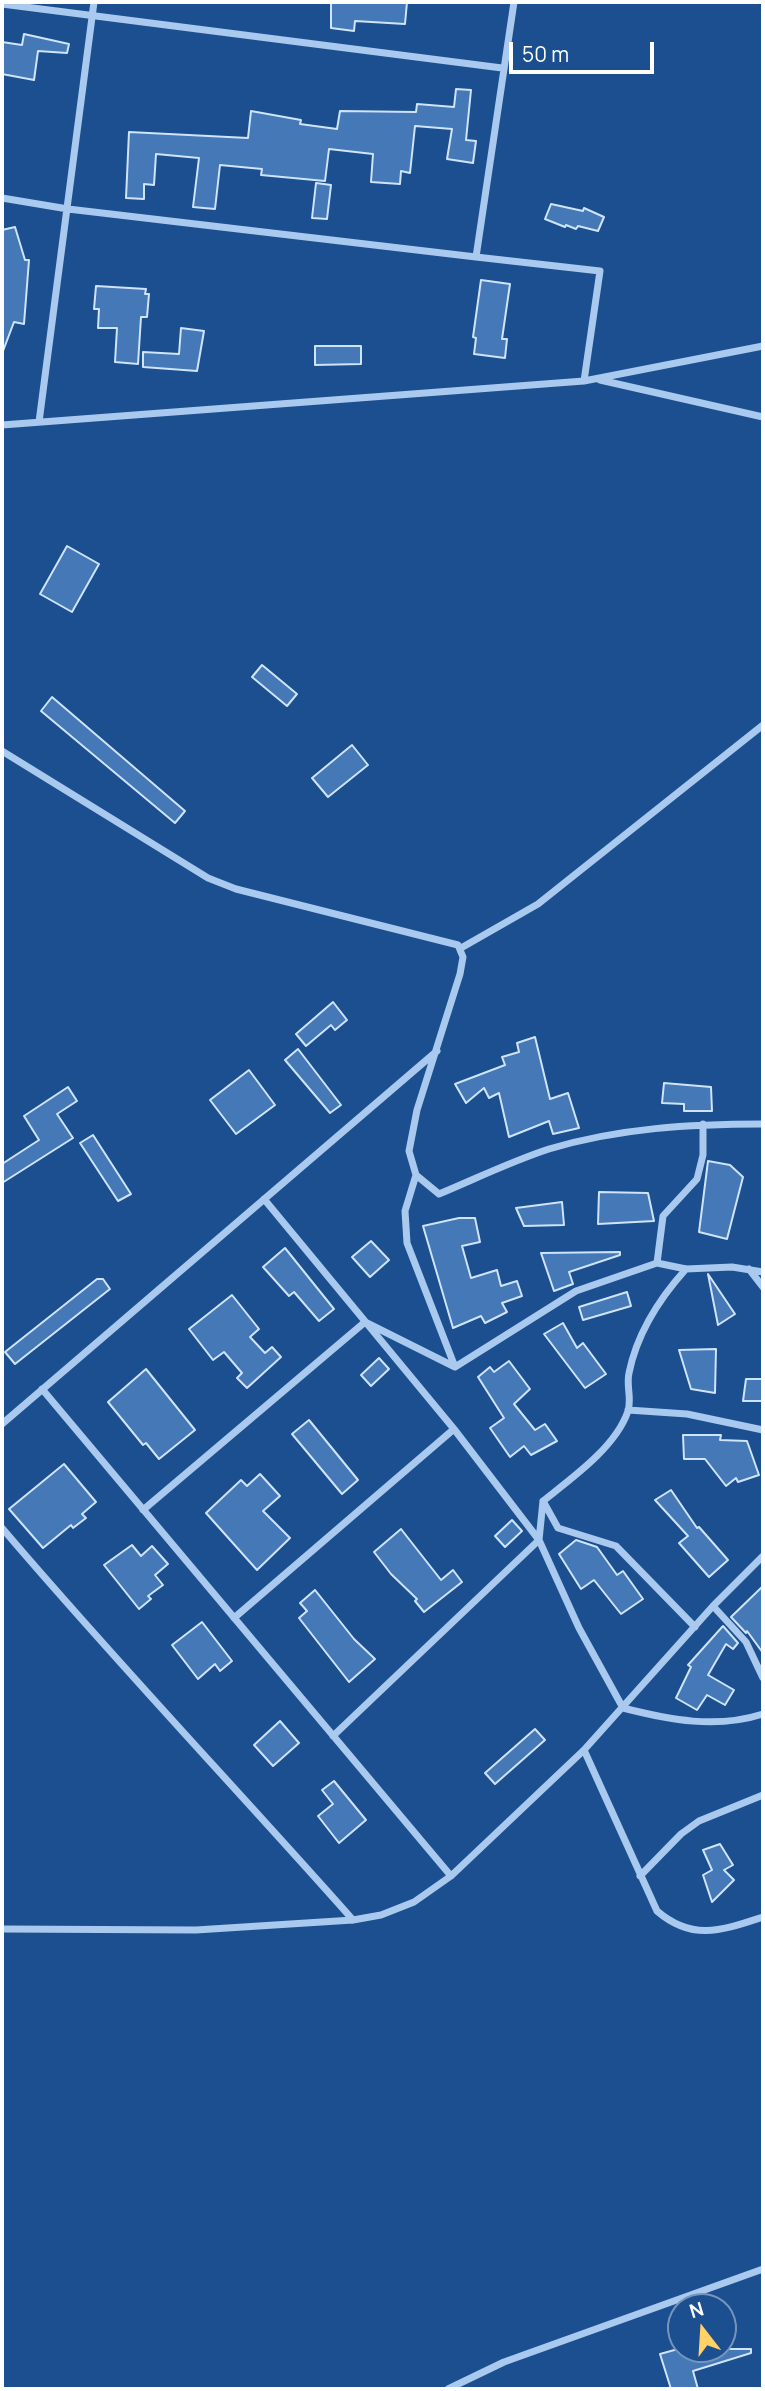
<!DOCTYPE html>
<html>
<head>
<meta charset="utf-8">
<style>
  body { margin:0 }
  #map { position:relative; width:765px; height:2391px; overflow:hidden; background:#1b4f8f; font-family:Manrope,sans-serif }
  canvas { display:block }
  .frame { position:absolute; inset:0; border:4px solid #fff; pointer-events:none }
  .north { position:absolute; left:667px; top:2293px; width:70px; height:70px; box-sizing:border-box; background:#1b4f8f; border:2px solid #7695bc; border-radius:50%; rotate:343deg; font-size:19px; font-weight:700; line-height:28px; text-align:center; color:#fff }
  .north::after { content:''; display:block; margin:auto; width:24px; height:32px; background:#ffd166; clip-path:polygon(50% 0,100% 100%,50% 72%,0 100%) }
  .scale { position:absolute; left:509px; top:42px; width:145px; height:32px; box-sizing:border-box; border:4px solid #fff; border-top:0; padding-left:9px; font-size:21px; line-height:24px; white-space:nowrap; color:#fff; -webkit-text-stroke:5px #1b4f8f; paint-order:stroke }
</style>
</head>
<body>
<div id="map">
<canvas width="765" height="2391"></canvas>
<div class="frame"></div>
<div class="north">N</div>
<div class="scale">50 m</div>
</div>
<script>
const ctx = document.querySelector('canvas').getContext('2d');
ctx.lineJoin = 'round';
function fill(path, color) {
  ctx.fillStyle = color;
  ctx.fill(path, 'evenodd');
}
function stroke(path, color, width, dash) {
  ctx.strokeStyle = color;
  ctx.lineWidth = width;
  ctx.lineCap = dash ? 'butt' : 'round';
  ctx.setLineDash(dash || []);
  ctx.stroke(path);
}
const building = new Path2D(`
  M331,2h76l-2,22 -50,-3 -1,10 -23,-3z
  M24,34l45,10 -2,9 -29,-2 -4,29 -32,-6v-32l20,3z
  M456,89l15,1 -5,50 10,1 -3,22 -26,-4 5,-30 -37,-3 -5,47 -9,-2 -1,13 -29,-2 2,-28 -44,-5 -4,32 -64,-6 1,-6 -42,-4 -5,44 -22,-2 6,-49 -43,-4 -2,31 -10,-1v15l-18,-1 3,-66 119,6 3,-27 50,9 -1,4 37,5 3,-18 76,1 1,-8 37,3z
  M316,183l15,2 -4,34 -15,-1z
  M551,204l32,7 1,-3 20,9 -6,14 -20,-5 -2,3 -10,-4 -1,2 -20,-8z
  M15,227l10,33h4l-5,64 -10,-2 -11,29 -1,-121z
  M481,280l29,4 -8,55h5l-2,19 -31,-4 2,-16 -3,-1z
  M96,286l50,3 -1,5h4l-2,23h-6l-3,47 -23,-2 2,-34h-19l1,-19h-5z
  M181,328l23,3 -7,40 -54,-4v-15l36,2z
  M315,346h46v18l-46,1z
  M67,546l32,18 -27,48 -32,-18z
  M262,665l35,29 -10,12 -35,-29z
  M52,697l133,114 -10,12 -134,-112z
  M352,745l16,20 -40,32 -16,-19z
  M333,1002l14,18 -12,10 -4,-5 -25,21 -10,-12z
  M535,1037l15,62 18,-6 11,35 -26,6 -4,-13 -40,16 -10,-44 -10,5 -5,-10 -18,15 -11,-19 50,-19 -3,-8 17,-5 -2,-9z
  M298,1049l43,56 -11,8 -45,-53z
  M249,1070l26,35 -39,29 -26,-34z
  M664,1083l47,4 1,24h-28v-7l-22,-1z
  M68,1087l9,14 -20,13 16,24 -71,45v-19l37,-24 -15,-24z
  M93,1135l38,59 -13,7 -38,-58z
  M708,1161l22,4 13,12 -16,62 -28,-7z
  M599,1192l49,1 6,28 -56,3z
  M562,1202l2,23 -40,1 -8,-18z
  M459,1218h16l5,24 -18,4 9,32 26,-8 4,16 16,-5 5,15 -20,7 5,9 -22,11 -4,-7 -28,12 -30,-102z
  M371,1241l18,19 -19,17 -18,-20z
  M285,1248l49,61 -15,12 -25,-29 -5,4 -26,-29z
  M620,1252v3l-51,17 4,12 -19,7 -13,-38z
  M708,1274l27,40 -17,11z
  M97,1279h6l7,10 -95,75 -10,-12z
  M627,1292l4,14 -48,14 -4,-13z
  M232,1295l27,34 -9,8 15,16 7,-6 9,10 -34,31 -10,-10 5,-5 -18,-21 -11,8 -24,-31z
  M563,1323l14,25 6,-5 23,31 -21,14 -41,-54z
  M716,1349l-1,44 -24,-4 -12,-39z
  M379,1358l10,11 -18,17 -10,-11z
  M509,1361l21,28 -16,15 21,26 10,-6 12,17 -26,14 -7,-9 -14,11 -20,-29 14,-10 -26,-41 12,-10 4,5z
  M146,1369l49,61 -36,29 -13,-16 -3,2 -35,-43z
  M746,1379h17v22h-20z
  M309,1420l49,60 -16,14 -50,-60z
  M683,1435h38l-1,5 27,1 12,34 -21,7 -2,-4 -10,8 -21,-27h-21z
  M64,1464l32,38 -14,12 4,4 -13,10 -2,-3 -28,23 -34,-39z
  M260,1474l20,22 -17,15 27,27 -33,32 -51,-57 35,-33 6,6z
  M671,1490l26,38 2,-1 29,33 -19,17 -30,-34 9,-7 -33,-36z
  M512,1520l10,11 -17,16 -10,-11z
  M401,1529l40,51 12,-10 9,12 -38,30 -9,-11 2,-2 -26,-25 -17,-22z
  M576,1540l21,7 20,28 6,-4 20,28 -22,15 -27,-34 -13,9 -22,-35z
  M132,1545l9,11 11,-10 16,18 -13,11 8,10 -15,11 3,3 -12,10 -35,-44z
  M763,1586v67l-16,-22 -1,2 -15,-16z
  M315,1590l39,49 21,20 -26,23 -50,-64 8,-7 -7,-8z
  M202,1622l30,39 -12,10 -5,-7 -17,15 -26,-34z
  M723,1626l15,17 -5,6 -7,-5 -18,31 26,15 -9,15 -18,-10 -10,15 -21,-12 15,-31 -3,-2z
  M280,1721l19,22 -26,23 -19,-21z
  M535,1729l10,11 -50,44 -10,-11z
  M334,1781l32,39 -27,23 -21,-27 15,-12 -11,-14z
  M720,1844l13,21 -9,5 10,10 -22,22 -9,-27 9,-5 -9,-20z
  M678,2349h73v4l-58,18 5,18h-27l-11,-35z`);
fill(building, '#4478b7');
stroke(building, '#cfe3fa', 2);
stroke(new Path2D(`
  M514,2l-38,255 124,14 -16,110
  M2,4l500,64
  M2,198l66,11 408,48
  M600,380l163,37
  M39,422l55,-420
  M2,425l582,-44 179,-35
  M2,751l206,127 28,11 222,56 5,12 -3,17 -43,136 -8,41 7,24 23,19c36,-15 73,-33 110,-45 70,-21 142,-25 214,-25
  M461,948l77,-44 225,-179
  M416,1175l-11,36 2,32 48,124
  M264,1199l190,230 85,111 40,88 44,80c47,12 93,21 140,6
  M657,1263l6,-47 34,-37 6,-24v-31
  M749,1269l14,18
  M42,1389l409,487
  M628,1410l59,4 76,16
  M2,1424l435,-373
  M543,1501l15,27 58,18 79,81
  M143,1510l222,-188 90,45 121,-76 81,-28 29,6 46,-2 31,5
  M2,1528c114,134 235,261 351,392
  M713,1606l33,36 17,36
  M234,1618l220,-189
  M333,1736l206,-196 4,-39c29,-23 73,-54 85,-90 4,-12 -2,-26 1,-38 8,-40 30,-74 57,-104
  M584,1750l73,161c36,31 66,19 106,6
  M640,1876l41,-42 18,-13 64,-26
  M2,1929l194,1 157,-10 28,-5 33,-13 37,-26 133,-126 129,-144 50,-50
  M448,2389l56,-27 259,-93`), '#a9c9ee', 7);
</script>
</body>
</html>
